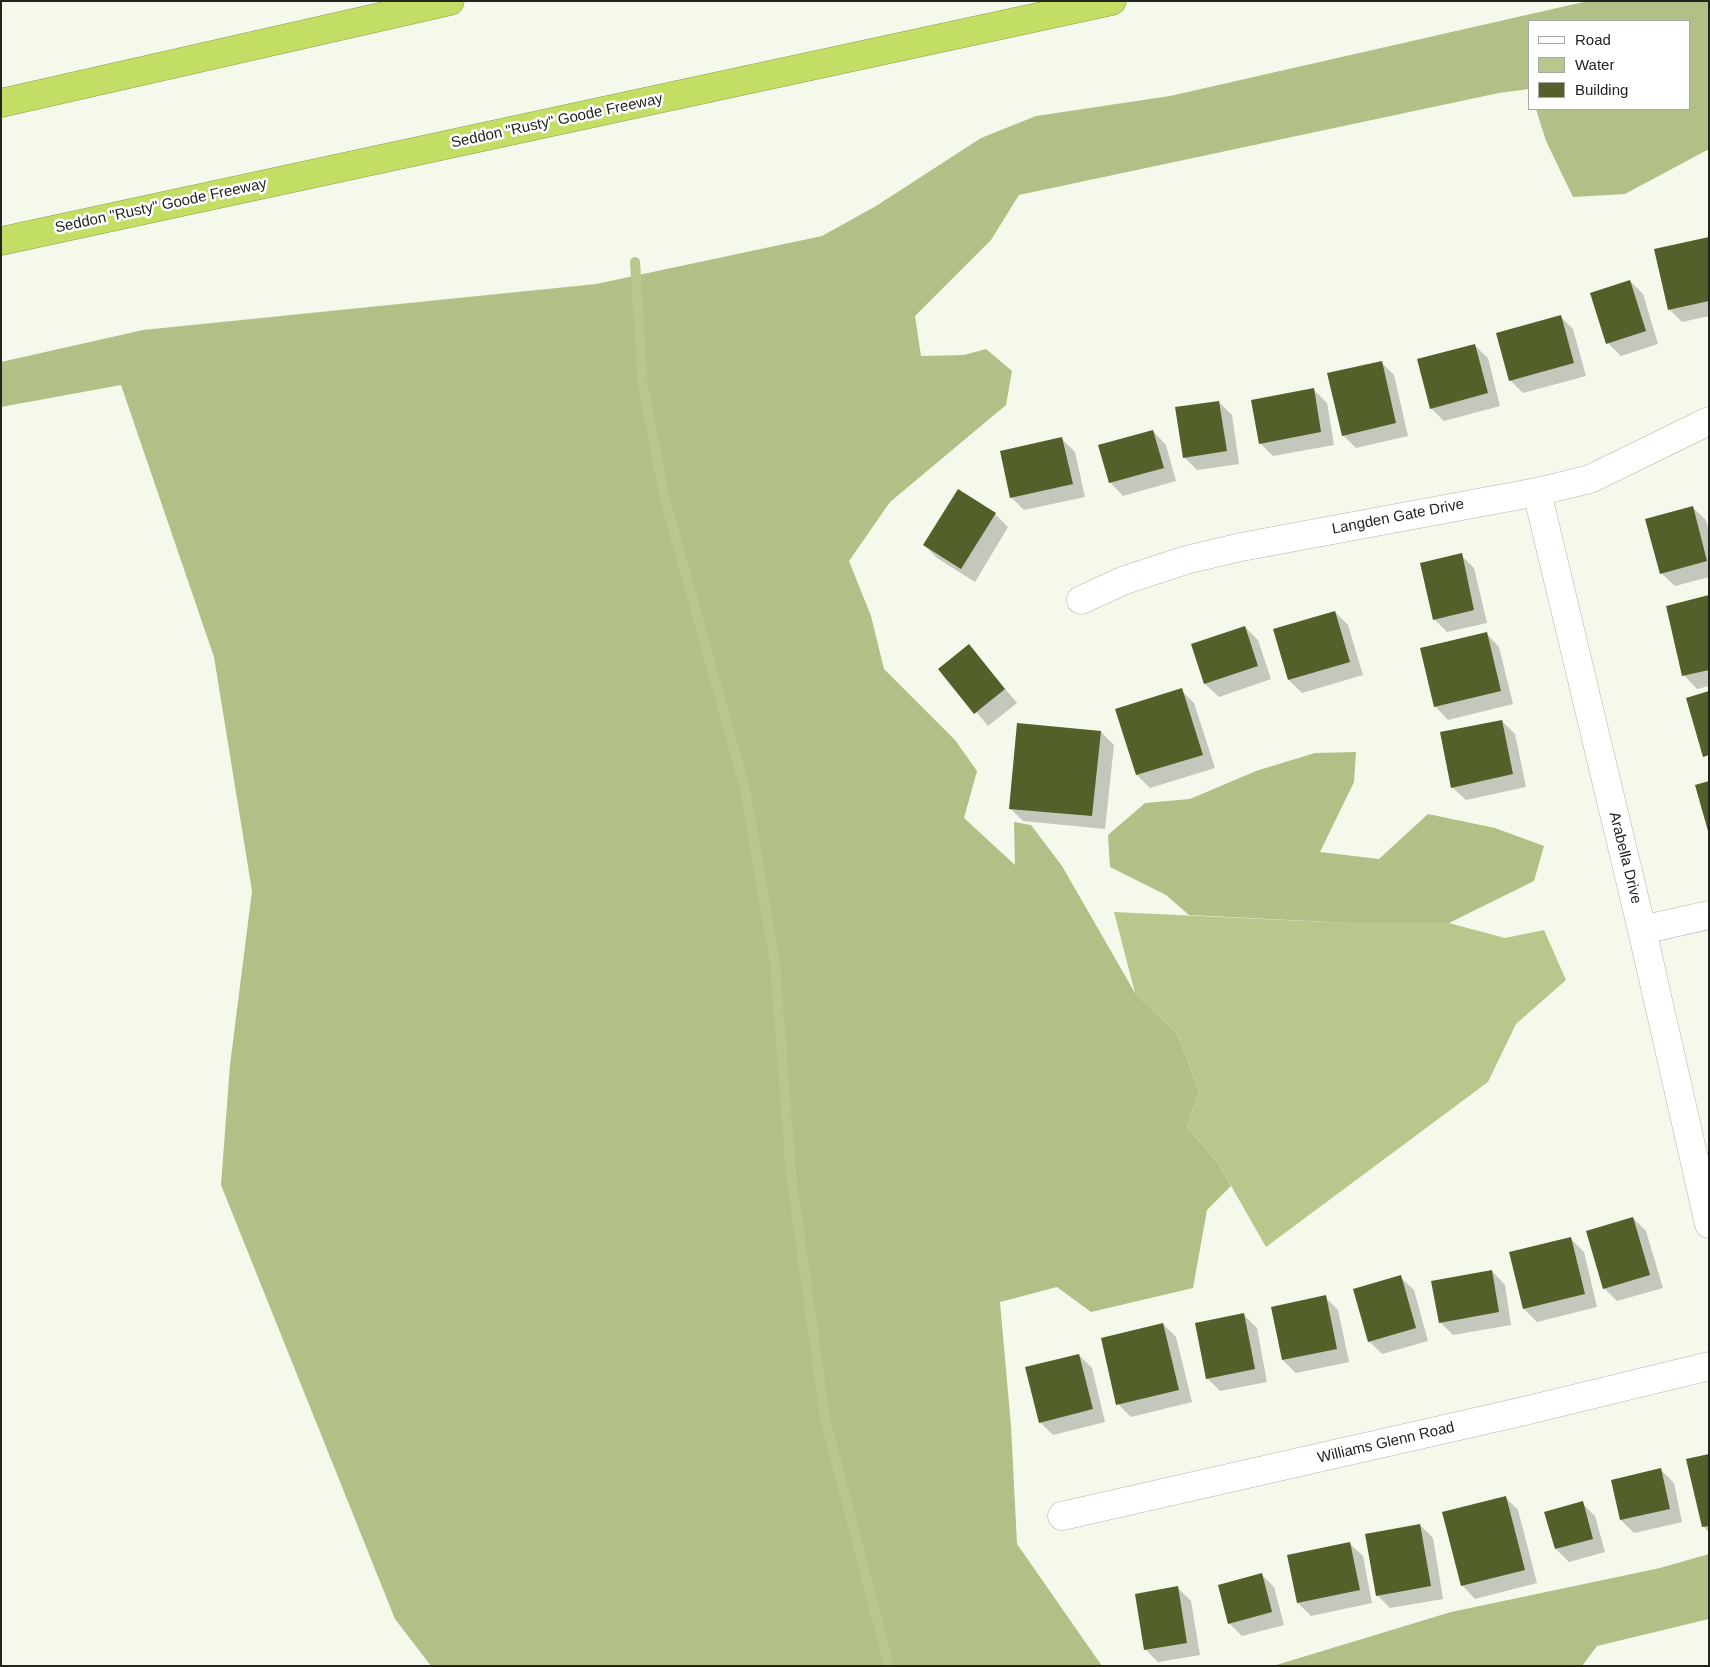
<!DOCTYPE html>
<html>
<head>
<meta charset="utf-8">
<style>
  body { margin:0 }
  #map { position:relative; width:1710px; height:1667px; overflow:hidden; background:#f4f9eb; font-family:Helvetica,sans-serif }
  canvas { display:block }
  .frame { position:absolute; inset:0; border:2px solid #232520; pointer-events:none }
  .legend { position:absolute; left:1528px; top:20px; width:162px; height:90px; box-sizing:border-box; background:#fff; border:1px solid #a7a8a6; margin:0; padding:6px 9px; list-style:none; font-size:15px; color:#232520 }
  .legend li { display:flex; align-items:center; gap:10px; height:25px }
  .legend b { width:25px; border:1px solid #a7a8a6 }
</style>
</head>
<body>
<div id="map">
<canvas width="1710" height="1667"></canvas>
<div class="frame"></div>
<ul class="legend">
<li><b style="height:6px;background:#fff"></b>Road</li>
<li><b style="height:14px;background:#b8c88d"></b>Water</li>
<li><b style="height:14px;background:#536029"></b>Building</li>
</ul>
</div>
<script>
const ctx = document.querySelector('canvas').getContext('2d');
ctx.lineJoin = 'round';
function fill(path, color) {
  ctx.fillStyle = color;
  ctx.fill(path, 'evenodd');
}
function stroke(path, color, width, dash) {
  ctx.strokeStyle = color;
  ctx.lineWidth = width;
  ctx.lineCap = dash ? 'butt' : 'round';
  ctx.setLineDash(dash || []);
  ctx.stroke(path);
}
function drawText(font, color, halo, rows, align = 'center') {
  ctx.font = font + ' Helvetica,sans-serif';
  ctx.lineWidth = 5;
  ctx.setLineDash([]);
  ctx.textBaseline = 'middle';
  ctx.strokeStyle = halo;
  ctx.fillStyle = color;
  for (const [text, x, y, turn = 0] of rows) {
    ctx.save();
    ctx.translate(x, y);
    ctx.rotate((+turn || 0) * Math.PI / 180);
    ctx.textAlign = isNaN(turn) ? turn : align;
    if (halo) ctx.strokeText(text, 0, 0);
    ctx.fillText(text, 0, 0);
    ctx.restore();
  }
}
fill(new Path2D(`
  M1588,1h121v148l-84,45 -52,3 -27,-56 -10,-32h153v-88h-160v68l-30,4 -480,102 -28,45 -76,76 6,40 43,-1 22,-6 26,22 -6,34 -116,97 -41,59 22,55 13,53 71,71 22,31 -13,47 51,47 -1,-43 17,3 31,41 73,127 43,42 21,57 -12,35 31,36 13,23 -24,24 -14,78 -102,24 -34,-25 -57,15 11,124 6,118 85,122h-671l-36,-47 -174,-434 9,-120 22,-174 -38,-234 -93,-272 -120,22v-45l142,-32 453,-46 226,-48 54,-30 105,-68 55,-22 134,-20z
  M1356,752l-2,30 -34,70 59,7 49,-45 67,14 49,18 -10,35 -85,42h-101l-159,-8 -23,-20 -56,-28 -2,-32 37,-32 45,-4 66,-28 59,-18z
  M1709,1554v65l-112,27 -15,20h-309l178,-54 209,-44z`), '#b1c086');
fill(new Path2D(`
  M1114,912l234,11h101l56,15 39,-8 22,50 -50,44 -28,58 -222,165 -48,-84 -31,-36 12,-35 -21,-57 -43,-42z`), '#b8c88d');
fill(new Path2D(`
  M1709,238v78l-27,6 -13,-13z
  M1630,281l13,13 15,50 -37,12 -13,-13z
  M1560,316l13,13 13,47 -63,17 -13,-13z
  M1474,345l14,13 12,48 -56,15 -13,-13z
  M1381,362l13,13 14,61 -52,12 -13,-13z
  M1314,390l13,13 7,42 -61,11 -13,-13z
  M1219,402l13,13 7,49 -42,6 -13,-13z
  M1153,431l13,14 10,36 -53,15 -13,-14z
  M1062,439l13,13 10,45 -61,13 -13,-13z
  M958,491l37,23 13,13 -33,55 -38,-24 -13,-13z
  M1692,507l14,13 3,12v45l-34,9 -14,-13z
  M1461,555l13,13 13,55 -40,9 -13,-13z
  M1709,597v89l-12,3 -13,-14z
  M1335,612l13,13 15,50 -61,18 -13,-13z
  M1245,627l13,13 13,39 -52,18 -14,-13 -12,-39z
  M1486,633l13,14 14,57 -65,16 -13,-14z
  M969,646l48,57 -29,23 -48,-57z
  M1181,690l13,13 21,65 -65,20 -13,-13z
  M1502,721l13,13 11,53 -60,13 -14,-13z
  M1101,732l13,13 -9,84 -82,-8 -13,-13z
  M1633,1218l13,13 17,57 -46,13 -13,-13z
  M1571,1239l13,13 13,55 -60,15 -13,-13z
  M1492,1271l13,14 6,40 -58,10 -13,-13z
  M1400,1277l14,13 14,51 -46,13 -13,-13z
  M1325,1297l13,13 11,52 -53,11 -13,-13 -11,-52z
  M1244,1315l13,13 10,54 -47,9 -13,-13z
  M1163,1324l13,13 16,65 -61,15 -13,-13z
  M1079,1355l13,13 13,54 -52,13 -13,-13z
  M1709,1455v77l-5,-5z
  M1661,1470l13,13 8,39 -48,11 -13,-13 -8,-39z
  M1505,1497l13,13 19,73 -62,16 -13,-14z
  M1582,1503l13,13 10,36 -36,10 -13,-13z
  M1420,1525l13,13 10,61 -53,9 -13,-13z
  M1349,1543l14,13 9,47 -61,13 -13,-13 -10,-47z
  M1261,1574l13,13 10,38 -42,11 -13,-13z
  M1178,1588l13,13 9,54 -42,7 -13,-13z`), '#0003');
stroke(new Path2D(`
  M635,262l8,124 22,113 80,290 30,174 16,211 34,244 64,248`), '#b8c88d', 10);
fill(new Path2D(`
  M1709,237v64l-41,9 -14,-61z
  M1630,280l16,51 -40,13 -16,-51z
  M1561,315l13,48 -65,18 -13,-48z
  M1475,344l13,49 -58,16 -13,-50z
  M1382,361l14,62 -54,13 -15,-63z
  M1314,388l7,44 -62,12 -8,-44z
  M1219,401l8,50 -44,7 -8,-51z
  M1153,430l11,38 -55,15 -11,-38z
  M1062,437l11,47 -63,14 -10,-47z
  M958,489l38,24 -35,56 -38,-24z
  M1693,506l14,55 -47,13 -15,-55z
  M1462,553l12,57 -41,10 -13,-57z
  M1709,595v75l-27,6 -16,-70z
  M1335,611l15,51 -62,18 -15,-51z
  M1245,626l13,40 -54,18 -13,-40z
  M1487,632l14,59 -67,16 -14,-59z
  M969,644l36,45 -31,25 -36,-45z
  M1182,688l21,67 -67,20 -21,-66z
  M1709,691v64l-6,2 -17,-59z
  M1502,720l11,54 -62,14 -11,-56z
  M1017,723l84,8 -9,85 -83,-7z
  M1709,781v50h-1l-13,-46z
  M1633,1217l17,58 -47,14 -17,-58z
  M1571,1237l14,57 -62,15 -14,-57z
  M1492,1270l7,42 -60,11 -8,-42z
  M1401,1275l15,53 -48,14 -15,-53z
  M1326,1295l11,54 -55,11 -11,-53z
  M1244,1313l11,56 -49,10 -11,-56z
  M1163,1323l16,67 -63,15 -15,-67z
  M1079,1354l14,55 -54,14 -14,-56z
  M1709,1454v72l-7,1 -16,-68z
  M1661,1468l9,41 -50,11 -9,-40z
  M1506,1496l19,74 -64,16 -19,-74z
  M1583,1501l10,38 -38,10 -11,-37z
  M1420,1524l11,62 -55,10 -11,-62z
  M1350,1542l10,48 -63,13 -10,-48z
  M1262,1573l10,39 -44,12 -10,-39z
  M1178,1586l9,57 -43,7 -9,-56z`), '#536029');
const street = new Path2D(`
  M1537,492l105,438 67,294
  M1081,600l44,-20 61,-20 55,-13 296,-55 53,-13 119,-58
  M1642,930l67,-15
  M1062,1516l458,-104 189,-46`);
const highway = new Path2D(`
  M1,103l449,-102
  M1,241l1111,-240`);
stroke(street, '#b3b7aa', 29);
stroke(highway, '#8b9d4d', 29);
stroke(street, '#fff', 28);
stroke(highway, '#c3de65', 28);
drawText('15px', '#232520', '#fff', [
  ["Seddon \"Rusty\" Goode Freeway",557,121,-12],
  ["Seddon \"Rusty\" Goode Freeway",161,206,-12],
  ["Langden Gate Drive",1398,517,-11],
  ["Arabella Drive",1625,858,76],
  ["Williams Glenn Road",1386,1443,-13]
]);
</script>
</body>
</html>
